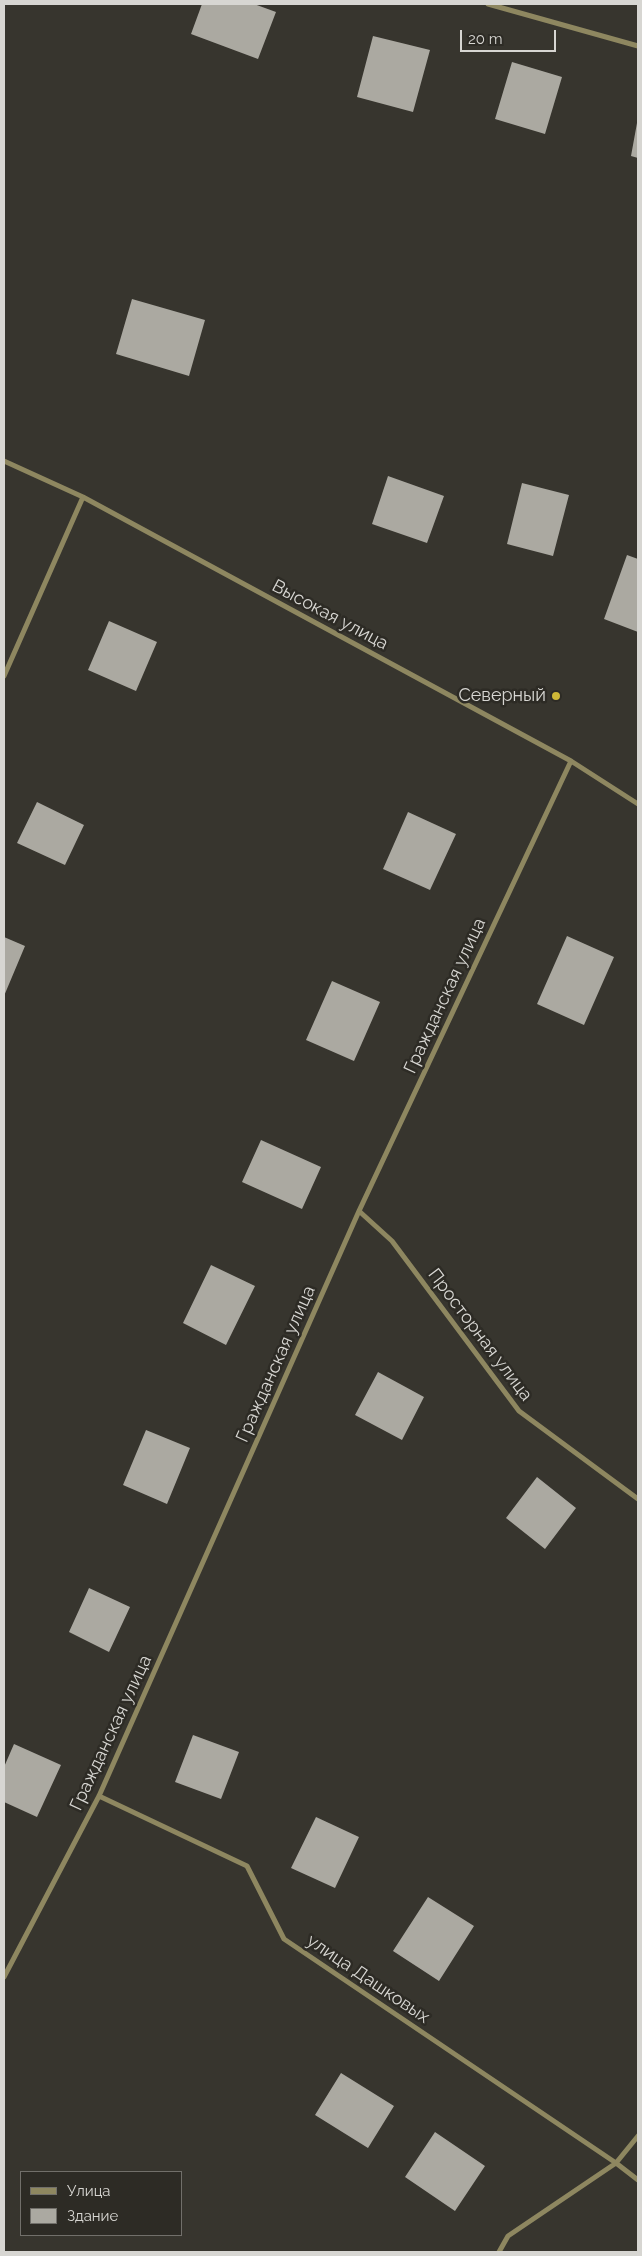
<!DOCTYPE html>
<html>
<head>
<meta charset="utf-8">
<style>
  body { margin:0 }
  #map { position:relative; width:642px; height:2256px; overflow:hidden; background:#37352e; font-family:Raleway,sans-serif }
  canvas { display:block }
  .frame { position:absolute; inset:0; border:5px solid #d7d6d2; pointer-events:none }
  .legend { position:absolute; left:20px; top:2171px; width:162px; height:65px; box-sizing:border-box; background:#2d2b25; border:1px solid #716f6a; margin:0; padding:6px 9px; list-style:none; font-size:15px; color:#d7d6d2 }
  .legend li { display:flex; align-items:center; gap:10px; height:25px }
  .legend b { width:25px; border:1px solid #716f6a }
  .scale { position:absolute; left:460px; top:30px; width:96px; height:22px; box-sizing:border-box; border:2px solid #d7d6d2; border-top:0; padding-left:6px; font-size:15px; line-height:18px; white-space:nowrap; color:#d7d6d2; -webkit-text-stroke:4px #2d2b25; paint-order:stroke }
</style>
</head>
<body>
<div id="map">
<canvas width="642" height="2256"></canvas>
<div class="frame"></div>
<ul class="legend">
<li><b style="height:6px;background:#8e8760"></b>Улица</li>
<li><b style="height:14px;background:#aba9a1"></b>Здание</li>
</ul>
<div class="scale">20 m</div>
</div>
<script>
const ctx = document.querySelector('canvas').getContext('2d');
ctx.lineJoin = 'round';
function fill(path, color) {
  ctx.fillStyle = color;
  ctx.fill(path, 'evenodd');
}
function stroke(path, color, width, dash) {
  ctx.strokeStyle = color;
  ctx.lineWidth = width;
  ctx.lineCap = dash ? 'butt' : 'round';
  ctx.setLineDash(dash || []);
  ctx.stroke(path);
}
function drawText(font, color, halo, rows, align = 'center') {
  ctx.font = font + ' Raleway,sans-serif';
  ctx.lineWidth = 5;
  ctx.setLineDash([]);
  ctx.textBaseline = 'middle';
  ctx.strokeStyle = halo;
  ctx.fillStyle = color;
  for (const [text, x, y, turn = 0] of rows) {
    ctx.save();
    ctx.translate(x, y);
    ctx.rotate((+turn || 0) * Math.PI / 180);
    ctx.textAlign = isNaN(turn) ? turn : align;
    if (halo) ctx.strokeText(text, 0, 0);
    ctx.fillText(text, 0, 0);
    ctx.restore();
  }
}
fill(new Path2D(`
  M202,4h52l22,8 -18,47 -67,-25z
  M373,36l57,14 -17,62 -56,-15z
  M512,62l50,15 -17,57 -50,-15z
  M637,123h1v35l-7,-2z
  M132,299l73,21 -16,56 -73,-22z
  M388,476l56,20 -17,47 -55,-19z
  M522,483l47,12 -16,61 -46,-12z
  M627,555l11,4v73l-34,-13z
  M109,621l48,21 -21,49 -48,-21z
  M37,802l47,23 -19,40 -48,-22z
  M408,812l48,22 -26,56 -47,-21z
  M567,936l47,21 -30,68 -47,-21z
  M4,937l21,9 -21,50z
  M332,981l48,21 -26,59 -48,-21z
  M261,1140l60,27 -19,42 -60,-27z
  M211,1265l44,21 -29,59 -43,-22z
  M378,1372l46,25 -22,43 -47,-25z
  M146,1430l44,18 -23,56 -44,-19z
  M537,1477l39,31 -31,41 -39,-31z
  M89,1588l41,19 -21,45 -40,-20z
  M193,1735l46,17 -18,47 -46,-17z
  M14,1744l47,21 -24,52 -33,-15v-35z
  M316,1817l43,20 -24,51 -44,-20z
  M428,1897l46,29 -35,55 -46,-30z
  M341,2073l53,33 -26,42 -53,-33z
  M435,2132l50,34 -30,45 -50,-34z`), '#aba9a1');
stroke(new Path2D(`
  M488,4l150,42
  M4,461l79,36 488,264 67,43
  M4,676l79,-179
  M359,1211l33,30 127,170 119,88
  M99,1796l148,70 37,73 332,224 22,17
  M4,1977l95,-181 260,-585 212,-450
  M499,2252l9,-16 108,-73 22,-27`), '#8e8760', 5);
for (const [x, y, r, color] of [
  [556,696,5,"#cfb837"]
]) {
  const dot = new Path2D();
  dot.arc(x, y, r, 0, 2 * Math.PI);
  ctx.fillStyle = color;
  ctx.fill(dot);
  stroke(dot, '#2d2b25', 2);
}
drawText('18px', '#d7d6d2', '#2d2b25', [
  ["Высокая улица",330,615,28],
  ["Гражданская улица",445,996,-65],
  ["Просторная улица",480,1335,53],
  ["Гражданская улица",276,1364,-66],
  ["Гражданская улица",111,1733,-65],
  ["улица Дашковых",368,1979,34]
]);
drawText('18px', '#d7d6d2', '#2d2b25', [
  ["Северный",546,696]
], 'right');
</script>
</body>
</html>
